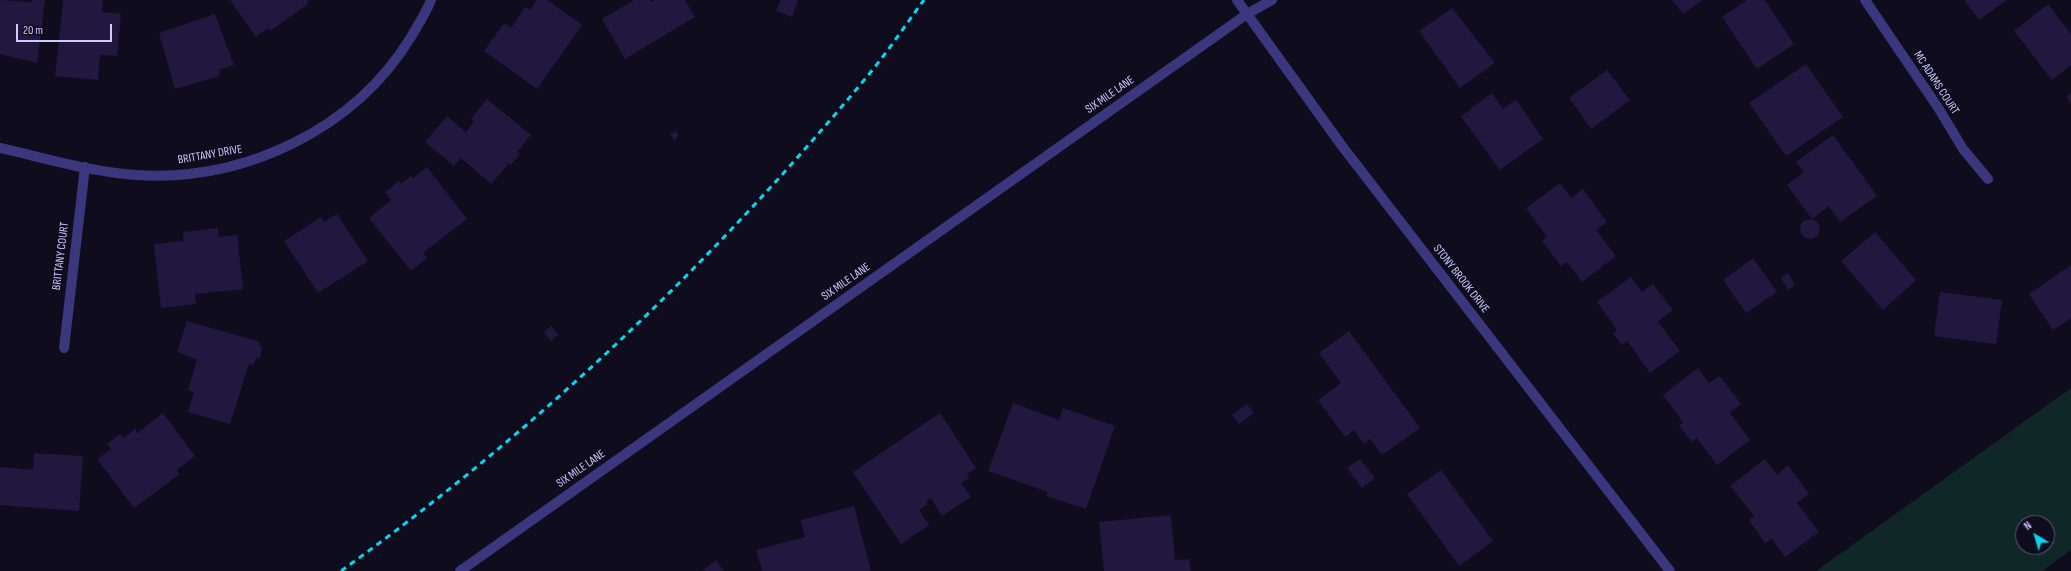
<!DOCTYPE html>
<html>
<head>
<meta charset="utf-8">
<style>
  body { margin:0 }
  #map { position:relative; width:2071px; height:571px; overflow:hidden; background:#0f0c1e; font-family:"Sofia Sans Condensed",sans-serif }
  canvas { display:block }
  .north { position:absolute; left:2015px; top:515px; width:40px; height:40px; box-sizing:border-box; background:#0f0c1e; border:1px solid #5c5878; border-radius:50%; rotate:322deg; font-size:11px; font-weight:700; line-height:16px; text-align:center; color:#d0c9fe }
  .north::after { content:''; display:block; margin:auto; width:14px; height:18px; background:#03d7f1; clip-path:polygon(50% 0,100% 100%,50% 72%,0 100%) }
  .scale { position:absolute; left:16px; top:24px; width:96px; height:18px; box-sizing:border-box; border:2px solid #d0c9fe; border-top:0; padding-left:5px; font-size:12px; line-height:14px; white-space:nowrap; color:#d0c9fe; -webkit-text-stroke:3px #0f0c1e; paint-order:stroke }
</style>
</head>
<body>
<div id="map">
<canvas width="2071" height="571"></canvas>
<div class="north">N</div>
<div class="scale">20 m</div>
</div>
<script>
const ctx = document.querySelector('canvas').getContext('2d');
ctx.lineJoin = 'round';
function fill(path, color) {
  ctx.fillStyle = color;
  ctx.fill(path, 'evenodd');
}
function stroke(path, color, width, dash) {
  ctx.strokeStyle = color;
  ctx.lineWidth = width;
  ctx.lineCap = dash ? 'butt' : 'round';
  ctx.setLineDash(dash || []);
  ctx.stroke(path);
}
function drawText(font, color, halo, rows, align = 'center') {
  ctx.font = font + ' "Sofia Sans Condensed",sans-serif';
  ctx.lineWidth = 3;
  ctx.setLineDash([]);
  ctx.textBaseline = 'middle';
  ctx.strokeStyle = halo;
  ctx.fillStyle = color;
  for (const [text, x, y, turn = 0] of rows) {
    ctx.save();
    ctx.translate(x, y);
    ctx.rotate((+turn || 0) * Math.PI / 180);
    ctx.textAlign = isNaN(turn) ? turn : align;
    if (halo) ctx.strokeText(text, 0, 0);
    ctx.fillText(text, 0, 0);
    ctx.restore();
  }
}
fill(new Path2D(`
  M2071,388v162l-29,21h-226zM2023,523h24v24h-24z`), '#0f2727');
fill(new Path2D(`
  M0,0l32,2 1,-2h12l-8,63 -37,-9z
  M63,0h40l-1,12 19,2 -4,42 -17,-1 -2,25 -43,-4z
  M230,0h80l-3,2 1,2 -38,27 -2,-3 -12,9z
  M537,0h10l35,25 -45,64 -53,-38 20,-28 7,5 14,-21 5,3z
  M634,0h16l1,2 4,-2h30l10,17 -70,42 -23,-40z
  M781,0h17l-6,17 -16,-6z
  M1672,0h31l-20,14z
  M1747,0h18l29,44 -37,25 -35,-52z
  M1964,0h43l-28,20z
  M2048,4l23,30v31l-19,15 -38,-49z
  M1452,8l43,55 -35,25 -41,-57z
  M215,14l19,51 -15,5 1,6 -45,13 -16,-56z
  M1806,64l37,53 -57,39 -37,-53z
  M1607,70l23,30 -39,29 -22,-31z
  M1492,93l11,16 13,-10 27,40 -43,31 -39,-54z
  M2071,93v11l-5,-8z
  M487,99l44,36 -14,17 3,2 -9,11 -2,-2 -18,21 -30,-26 -7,8 -29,-24 22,-26 19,16 8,-10 -3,-3z
  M676,131l3,5 -5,4 -4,-5z
  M1833,135l44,61 -37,26 -11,-16 -17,13 -25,-34 17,-13 -8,-10z
  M427,167l40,52 -44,34 4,5 -16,13 -42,-53 22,-18 -6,-8 14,-11 2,3 10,-8 2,2z
  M1560,183l11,15 12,-9 24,33 -11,8 20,26 -34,26 -15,-20 -6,4 -19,-25 5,-4 -21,-29z
  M337,214l31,47 -50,32 -34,-52 37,-24 3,5z
  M1800 229a10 10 0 1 1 20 0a10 10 0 1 1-20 0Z
  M218,228l1,9 18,-2 6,54 -48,5 1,10 -35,4 -7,-64 30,-3 -1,-9z
  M1875,232l41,48 -33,30 -42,-49z
  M1753,258l24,34 -31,21 -23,-33z
  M2071,265v53l-18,12 -24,-36z
  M1788,273l7,12 -7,5 -7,-12z
  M1631,277l11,15 11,-8 20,26 -15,11 22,30 -30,22 -23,-32 -5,4 -9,-12 4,-3 -20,-28z
  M1940,292l62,8 -6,44 -62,-8z
  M187,321l73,21v4l2,1 -2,11h-3l-4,7 -4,-1 -19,60 -42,-12 6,-20 -6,-2 9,-30 -20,-8z
  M551,326l8,9 -8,6 -7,-9z
  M1349,331l71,97 -38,27 -12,-16 -6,5 -10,-14 -9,7 -27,-37 23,-17 -22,-30z
  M1698,368l11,15 11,-7 21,28 -11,9 20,27 -33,25 -20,-27 -5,4 -13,-16 4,-4 -20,-27z
  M1013,403l46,17 4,-12 52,18 -29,83 -40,-13 2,-4 -60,-21z
  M1247,404l7,9 -15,11 -7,-9z
  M163,413l32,43 -18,14 3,4 -46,34 -37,-49 14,-10 -4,-5 13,-10 4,4 11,-9 2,4z
  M940,413l36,55 -9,6 2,4 -8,5 10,14 -29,19 -11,-18 -5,3 2,3 -9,6 10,15 -28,19 -48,-72z
  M34,453l49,3 -4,55 -79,-6v-38l33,3z
  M1360,459l15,19 -13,10 -15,-20z
  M1765,459l12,16 11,-10 21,29 -12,9 22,29 -34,25 -13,-18 -7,4 -16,-23 5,-4 -24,-30z
  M1441,470l52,71 -34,25 -52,-72z
  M854,506l17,65h-109l-6,-21 49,-13 -4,-17z
  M1171,515l4,45 14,-1 2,12h-87l-5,-49z
  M716,560l8,11h-22z`), '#20183e');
stroke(new Path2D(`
  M1237,0l105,146 328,425
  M1865,0l74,109 24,40 25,30
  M0,148c45,10 91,24 136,27 108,7 218,-45 275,-138 7,-12 15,-24 20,-37
  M64,348l21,-181
  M460,571l787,-557 25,-14`), '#3a377c', 10);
stroke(new Path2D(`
  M341,571c198,-142 374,-311 529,-498 19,-23 36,-49 54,-73`), '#03d7f1', 3, [6, 5]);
drawText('12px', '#d0c9fe', '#0f0c1e', [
  ["MC ADAMS COURT",1936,83,57],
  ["SIX MILE LANE",1110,95,-35],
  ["BRITTANY DRIVE",210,155,-10],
  ["BRITTANY COURT",61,256,-83],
  ["STONY BROOK DRIVE",1461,279,52],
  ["SIX MILE LANE",846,282,-35],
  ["SIX MILE LANE",581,469,-35]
]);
</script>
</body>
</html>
